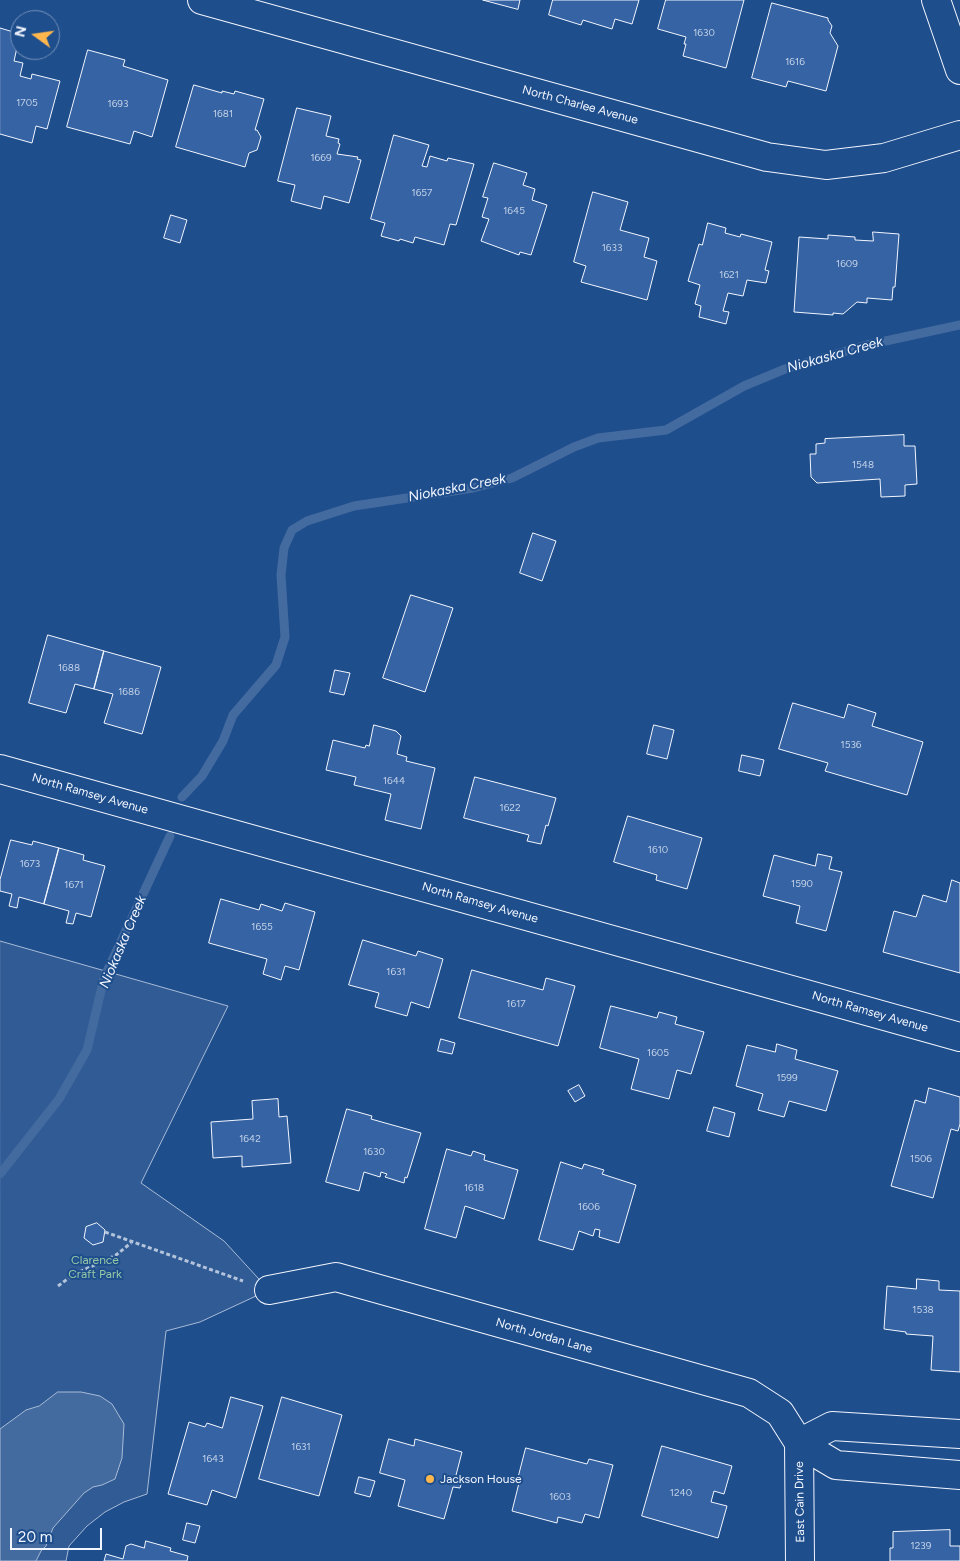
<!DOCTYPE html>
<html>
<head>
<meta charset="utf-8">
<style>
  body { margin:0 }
  #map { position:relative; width:960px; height:1561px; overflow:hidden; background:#1f4e8c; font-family:Figtree,sans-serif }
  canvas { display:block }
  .north { position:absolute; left:10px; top:10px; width:50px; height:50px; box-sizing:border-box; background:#1f4e8c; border:1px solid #7391ba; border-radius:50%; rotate:284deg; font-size:14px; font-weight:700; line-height:20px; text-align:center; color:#f2f6ff }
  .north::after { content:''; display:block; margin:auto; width:18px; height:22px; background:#ffb74d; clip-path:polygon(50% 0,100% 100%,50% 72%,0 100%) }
  .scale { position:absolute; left:10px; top:1528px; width:92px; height:22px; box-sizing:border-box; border:2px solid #f2f6ff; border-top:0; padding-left:6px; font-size:15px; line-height:18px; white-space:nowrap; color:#f2f6ff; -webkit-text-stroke:4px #1f4e8c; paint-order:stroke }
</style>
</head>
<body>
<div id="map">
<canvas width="960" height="1561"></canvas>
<div class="north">N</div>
<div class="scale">20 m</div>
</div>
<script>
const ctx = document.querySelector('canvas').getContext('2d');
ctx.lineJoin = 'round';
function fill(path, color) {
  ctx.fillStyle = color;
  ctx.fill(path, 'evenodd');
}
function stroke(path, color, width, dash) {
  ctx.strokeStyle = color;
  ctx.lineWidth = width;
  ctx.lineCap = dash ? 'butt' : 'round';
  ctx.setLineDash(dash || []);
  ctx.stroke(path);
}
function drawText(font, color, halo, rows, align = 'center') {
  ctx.font = font + ' Figtree,sans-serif';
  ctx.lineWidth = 4;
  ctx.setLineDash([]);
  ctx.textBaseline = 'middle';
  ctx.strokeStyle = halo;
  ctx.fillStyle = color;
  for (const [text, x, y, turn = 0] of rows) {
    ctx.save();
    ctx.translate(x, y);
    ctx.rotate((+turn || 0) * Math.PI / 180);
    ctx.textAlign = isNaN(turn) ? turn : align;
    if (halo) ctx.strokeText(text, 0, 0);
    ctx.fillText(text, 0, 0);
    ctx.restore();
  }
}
const green = new Path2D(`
  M0,941l228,65 -87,177 83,58 45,49 -69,32 -34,9 -19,163 -23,8 -19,10 -18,14 -18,20 -3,15h-66z`);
fill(green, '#305b95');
stroke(green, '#a8bbd7', 1);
const water = new Path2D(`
  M58,1392h23l19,4 12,8 12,20 -2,34 -7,21 -13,6 -9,2 -9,6 -31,35 -7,18 -5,5 -5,10h-36v-132l26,-19 13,-4z`);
fill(water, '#446ba0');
stroke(water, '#a8bbd7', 1);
stroke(new Path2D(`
  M182,797l20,-21 21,-35 10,-26 43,-50 9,-28 -4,-62 3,-27 8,-18 15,-9 47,-15 119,-18 39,-10 62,-31 24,-9 68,-8 78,-44 41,-17 82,-24 93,-20
  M0,1174l59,-75 28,-49 17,-72 66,-142`), '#446ba0', 9);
const building = new Path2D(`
  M483,0h37l-2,9z
  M553,0h86l-7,24 -17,-5 -3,10 -29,-9 -2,5 -32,-10z
  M666,0h78l-18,68 -43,-12 3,-12h-2l2,-7 -28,-8z
  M772,3l56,15v2l4,6 -2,7 8,13 -12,45 -38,-10 -2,6 -34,-9z
  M0,28l20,6 -6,27 9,2 -3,13 11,3 1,-5 28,7 -13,48 -11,-3 -4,17 -32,-9z
  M88,50l37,10 -2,6 45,14 -16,57 -18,-6 -4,13 -63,-17z
  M194,85l28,8v-2l12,3 1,-3 29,8 -9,31h2l4,7 -4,13 -8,3 -4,14 -69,-20z
  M297,108l34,8 -5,20 13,3 -1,4 2,1 -3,10 21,3 -1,2 4,1 -12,43 -25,-7 -3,13 -30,-8 4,-16 -17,-4z
  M394,135l35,10 -7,21 5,1 3,-11 17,5 1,-3 26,6 -18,61 -6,-1 -6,21 -29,-8 -2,6 -13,-4 -1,2 -18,-5 4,-13 -14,-4z
  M494,163l33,10 -4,12 12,4 -3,11 15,5 -16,50 -11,-3 -1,3 -38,-14 8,-22 -7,-2 6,-19 -5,-1z
  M593,192l35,10 -8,28 29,8 -5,19 13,4 -10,39 -66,-18 5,-16 -12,-4z
  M171,215l16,5 -7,23 -16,-5z
  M708,223l18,5 -1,5 15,4 1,-3 31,8 -7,28 4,1 -3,12 -19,-3 -4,16 -15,-3 -5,18 6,1 -3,12 -27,-7 2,-11 -6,-2 5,-19 -12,-4 11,-37 3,1z
  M873,232l26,2 -4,53h-2l-1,13 -25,-2v5l-10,-1 -14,12 -10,-1v2l-39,-3 5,-75 29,2v-4l27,2v3l18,1z
  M904,435v11h11l2,38 -12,1v11l-24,1 -1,-18 -63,4 -6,-6 -1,-23h6v-10l9,-1v-4z
  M533,533l23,8 -14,40 -22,-8z
  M411,595l42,13 -28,84 -42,-14z
  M48,635l56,16 -10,38 -19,-5 -9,29 -37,-10z
  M104,651l57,16 -19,67 -38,-11 9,-29 -19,-5z
  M335,670l15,3 -6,22 -14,-3z
  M793,703l51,15 4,-14 28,9 -4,13 51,16 -16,53 -82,-24 3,-8 -49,-14z
  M374,725l22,6 5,5 -4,18 10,3 -1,4 29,7 -14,61 -36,-9 6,-26 -37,-9 2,-8 -30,-7 7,-30 32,8 1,-3 3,1z
  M654,725l20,5 -7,29 -20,-5z
  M742,755l22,5 -4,16 -21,-5z
  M475,777l81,21 -8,28 -2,-1 -5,19 -14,-3 2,-6 -65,-17z
  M628,816l74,22 -15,51 -31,-9 1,-5 -43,-13z
  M11,840l21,5 1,-4 26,7 -15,56 -25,-7 -2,11 -8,-2 3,-12 -12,-3v-11z
  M59,848l25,7 -1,5 22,6 -14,51 -15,-4 -3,11 -7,-1 3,-12 -25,-7z
  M818,854l14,3 -3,12 13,3 -16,59 -30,-8 4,-17 -37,-10 11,-41 41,11z
  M952,880l8,3v90l-77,-21 11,-41 22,6 7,-22 23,7z
  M221,899l38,11 2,-6 21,7 3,-8 30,9 -16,58 -14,-4 -4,14 -18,-6 4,-15 -58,-16z
  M363,940l53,16 2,-5 25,8 -14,49 -18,-6 -4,14 -32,-9 4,-14 -30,-8z
  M472,970l71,20 3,-12 29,8 -17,60 -99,-28z
  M611,1006l46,12 2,-6 18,5 -2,7 29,8 -13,42 -14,-4 -8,29 -38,-10 8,-30 -39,-11z
  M441,1039l14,4 -3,11 -14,-3z
  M777,1044l20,6 -2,9 43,12 -12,40 -37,-10 -5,16 -26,-7 5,-16 -27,-8 11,-41 28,7z
  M579,1085l6,11 -10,6 -7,-11z
  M929,1088l31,9v27l-2,7 -7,-2 -18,69 -42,-12 24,-86 10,3z
  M278,1099l1,18 8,-1 4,47 -49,4v-11l-29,2 -2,-36 42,-3 -1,-18z
  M714,1107l21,6 -6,24 -22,-6z
  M347,1109l25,7 -1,3 50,14 -14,45 -2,-1 -1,6 -19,-6 2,-3 -6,-2 -1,5 -16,-5 -5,19 -33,-9z
  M447,1149l24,7 2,-5 12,4 -1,5 34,10 -14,49 -39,-13 -9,32 -31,-9z
  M561,1162l21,7 2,-5 20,6 -2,4 34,11 -17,58 -20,-6 1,-7 -5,-1 -2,7 -14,-5 -6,19 -34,-10z
  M97,1223l8,7 -2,12 -10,3 -9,-7 2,-11z
  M917,1279l22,2v9l21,1v81l-29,-2 2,-34 -27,-2v-2l-22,-3 3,-43 29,3z
  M231,1397l32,9 -27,92 -24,-8 -5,15 -39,-11 21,-72 16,5 2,-4 15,5z
  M282,1397l60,18 -23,81 -60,-17z
  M389,1439l25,7 1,-7 47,13 -7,27 7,2 -2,7 -7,-1 -9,32 -46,-13 7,-26 -25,-7z
  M662,1446l70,20 -8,28 -10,-3 -3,11 16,4 -9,32 -76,-22z
  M526,1448l61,16 2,-5 24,6 -14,53 -14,-4 -3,9 -24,-6 -1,6 -45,-12 7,-28h-2z
  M359,1477l16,4 -5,16 -15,-4z
  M187,1523l13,3 -5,17 -12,-3z
  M950,1530v16h10v15h-70v-13h3v-16z
  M146,1541l25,7 -1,3 18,5 -1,5h-83l2,-7 17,5 3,-13 5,-2 13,4z`);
fill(building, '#3563a3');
stroke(building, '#f2f6ff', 1);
const minor = new Path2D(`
  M202,0l565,157 59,8 58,-7 76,-23
  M0,769l960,268
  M269,1290l67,-13 413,116 31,20 19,30 37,22 124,10
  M799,1443l33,-17 128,8
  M799,1443l1,118`);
const secondary = new Path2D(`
  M936,0l24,70`);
stroke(minor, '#f2f6ff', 30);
stroke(secondary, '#f2f6ff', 30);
stroke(new Path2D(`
  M105,1232l138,49
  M58,1286l15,-11 43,-20 15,-12`), '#b3c4dc', 3, [4, 2.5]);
stroke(minor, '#1f4e8c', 28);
stroke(secondary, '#1f4e8c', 28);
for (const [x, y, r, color] of [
  [430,1479,5,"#ffb74d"]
]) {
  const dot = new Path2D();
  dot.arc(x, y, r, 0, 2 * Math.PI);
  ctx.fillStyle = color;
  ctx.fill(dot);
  stroke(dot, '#1f4e8c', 2);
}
drawText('10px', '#c3d1e8', null, [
  ["1630",704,33],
  ["1616",795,62],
  ["1705",27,103],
  ["1693",118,104],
  ["1681",223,114],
  ["1669",321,158],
  ["1657",422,193],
  ["1645",514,211],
  ["1633",612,248],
  ["1609",847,264],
  ["1621",729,275],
  ["1548",863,465],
  ["1688",69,668],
  ["1686",129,692],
  ["1536",851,745],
  ["1644",394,781],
  ["1622",510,808],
  ["1610",658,850],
  ["1673",30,864],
  ["1590",802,884],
  ["1671",74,885],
  ["1655",262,927],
  ["1631",396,972],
  ["1617",516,1004],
  ["1605",658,1053],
  ["1599",787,1078],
  ["1642",250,1139],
  ["1630",374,1152],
  ["1506",921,1159],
  ["1618",474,1188],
  ["1606",589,1207],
  ["1538",923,1310],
  ["1631",301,1447],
  ["1643",213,1459],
  ["1240",681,1493],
  ["1603",560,1497],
  ["1239",921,1546]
]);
drawText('12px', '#f2f6ff', '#1f4e8c', [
  ["North Charlee Avenue",580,105,15],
  ["North Ramsey Avenue",90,794,16],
  ["North Ramsey Avenue",480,903,16],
  ["North Ramsey Avenue",870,1012,16],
  ["North Jordan Lane",544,1336,16],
  ["East Cain Drive",800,1502,-91]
]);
drawText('12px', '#97c8a6', '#1f4e8c', [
  ["Clarence",95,1260],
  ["Craft Park",95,1274]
]);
drawText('12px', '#f2f6ff', '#1f4e8c', [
  ["Jackson House",440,1479]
], 'left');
drawText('italic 14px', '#f2f6ff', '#1f4e8c', [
  ["Niokaska Creek",835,355,-16],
  ["Niokaska Creek",457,488,-11],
  ["Niokaska Creek",123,942,-67]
]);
</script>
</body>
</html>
